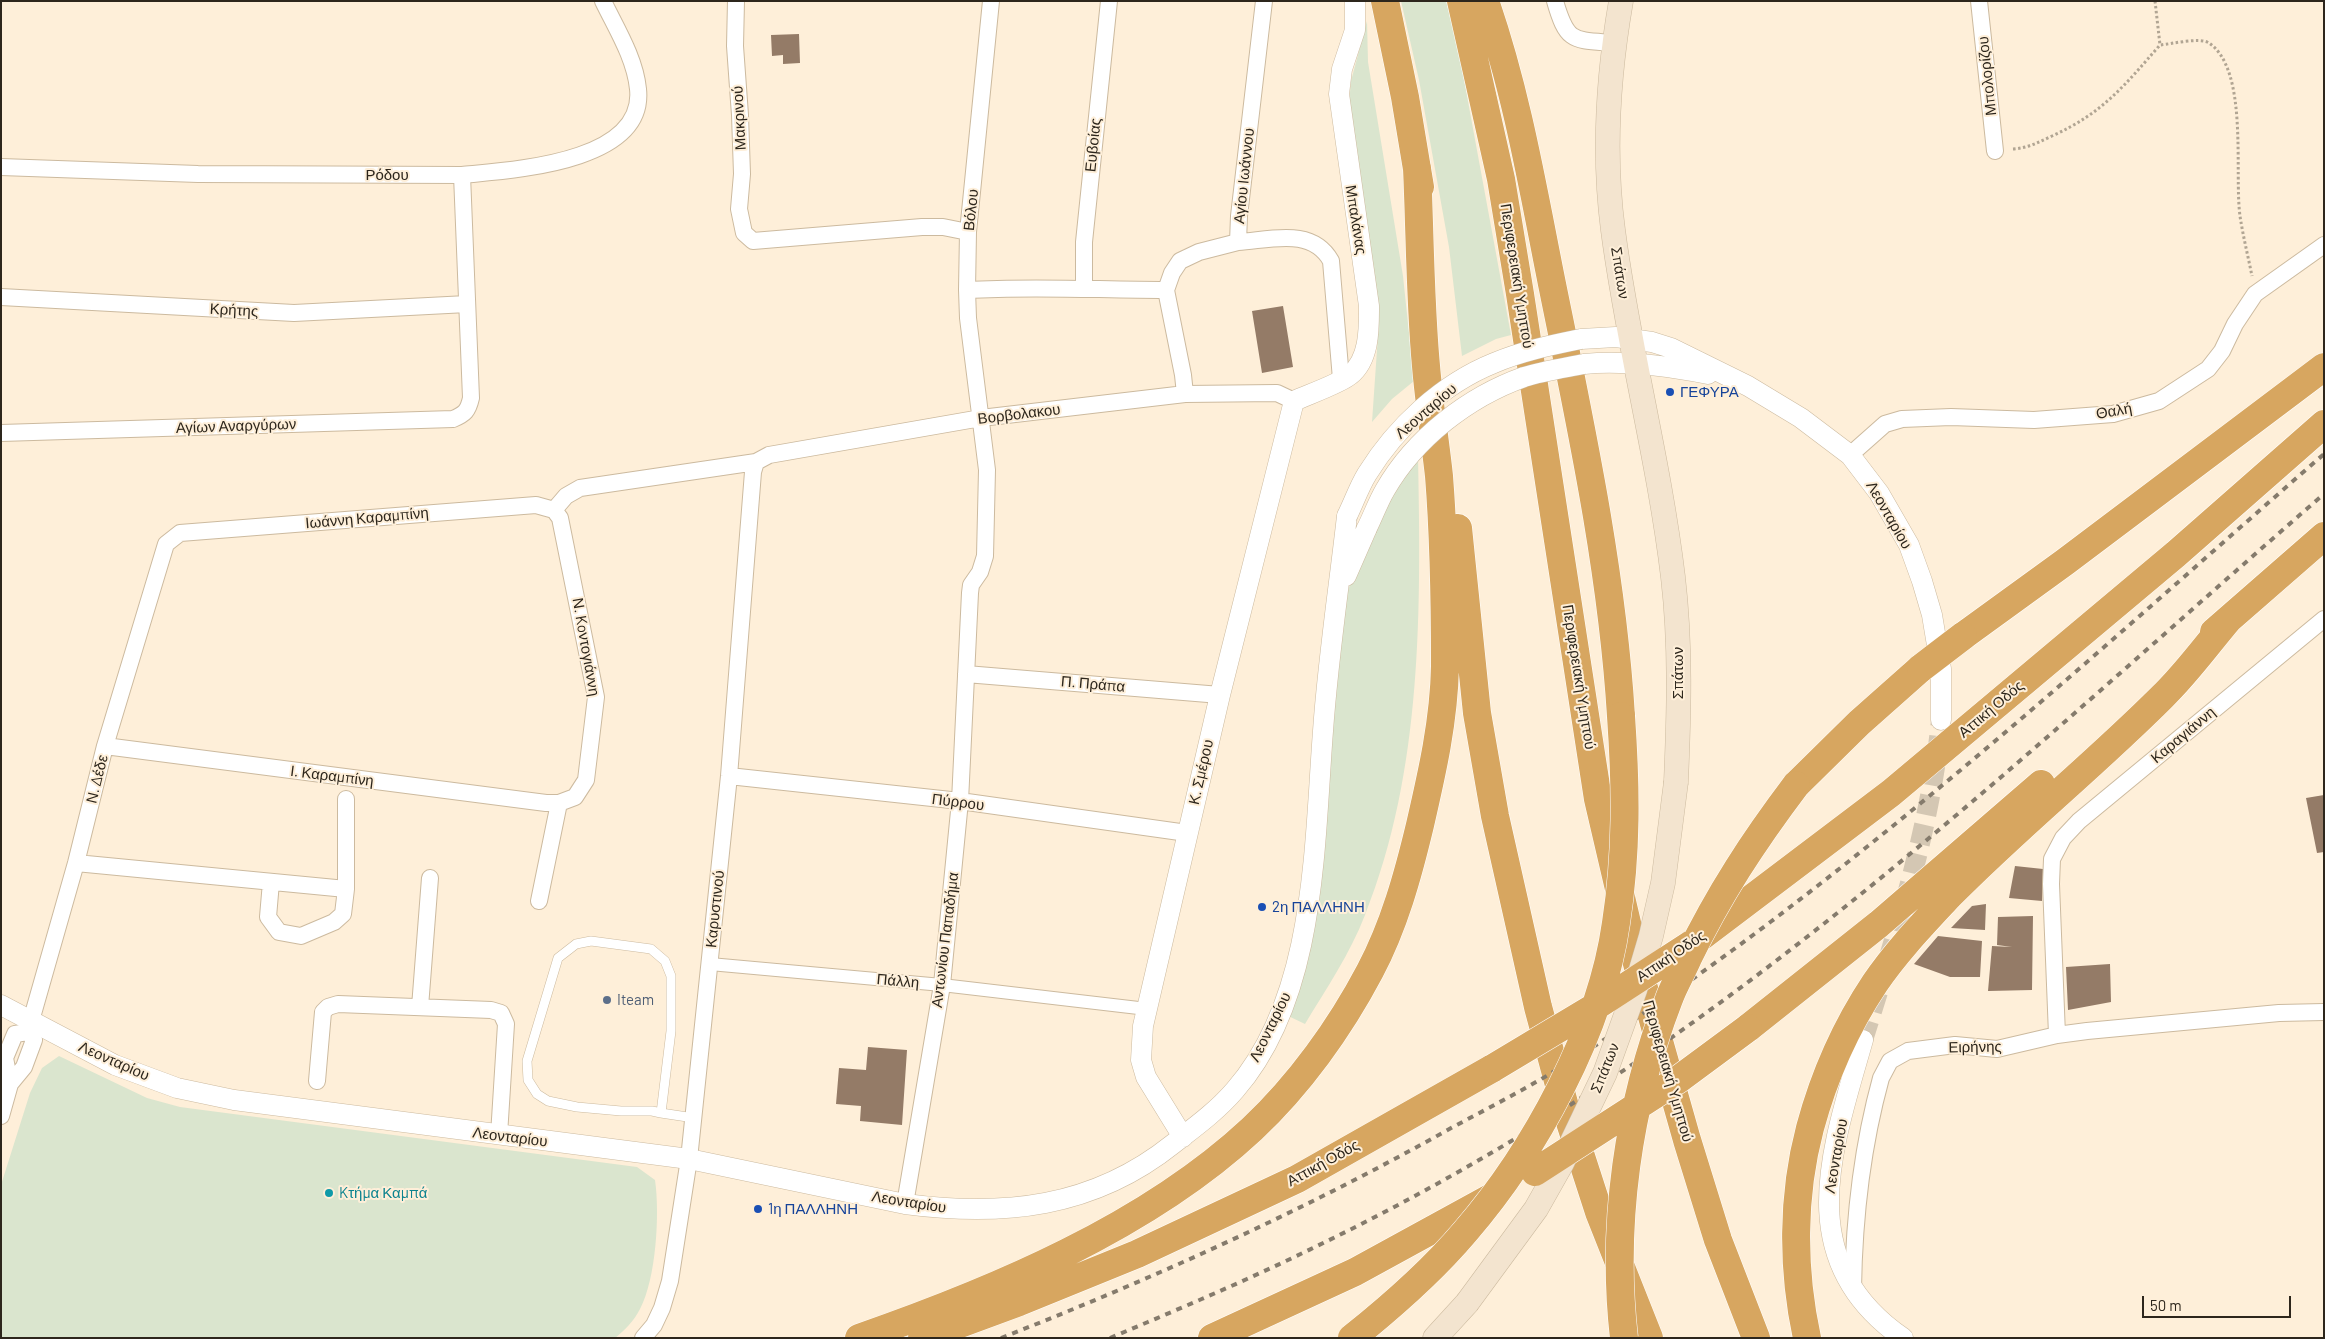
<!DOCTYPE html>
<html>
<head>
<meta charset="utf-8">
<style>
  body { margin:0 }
  #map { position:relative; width:2325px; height:1339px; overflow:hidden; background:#feefd9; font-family:Barlow,sans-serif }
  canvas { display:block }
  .frame { position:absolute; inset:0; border:2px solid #2d261c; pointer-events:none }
  .scale { position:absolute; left:2142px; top:1296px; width:149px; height:22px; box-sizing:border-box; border:2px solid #2d261c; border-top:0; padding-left:6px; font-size:15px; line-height:18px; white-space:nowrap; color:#2d261c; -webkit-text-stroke:4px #feefd9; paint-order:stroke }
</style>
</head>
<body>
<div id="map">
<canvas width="2325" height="1339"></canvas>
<div class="frame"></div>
<div class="scale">50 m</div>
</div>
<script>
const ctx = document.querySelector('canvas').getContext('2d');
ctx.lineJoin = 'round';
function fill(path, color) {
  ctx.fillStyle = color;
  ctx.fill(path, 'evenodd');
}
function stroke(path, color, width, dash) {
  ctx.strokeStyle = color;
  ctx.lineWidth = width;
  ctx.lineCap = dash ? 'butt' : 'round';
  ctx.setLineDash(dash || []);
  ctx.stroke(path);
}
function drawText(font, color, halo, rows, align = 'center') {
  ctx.font = font + ' Barlow,sans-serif';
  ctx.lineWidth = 4;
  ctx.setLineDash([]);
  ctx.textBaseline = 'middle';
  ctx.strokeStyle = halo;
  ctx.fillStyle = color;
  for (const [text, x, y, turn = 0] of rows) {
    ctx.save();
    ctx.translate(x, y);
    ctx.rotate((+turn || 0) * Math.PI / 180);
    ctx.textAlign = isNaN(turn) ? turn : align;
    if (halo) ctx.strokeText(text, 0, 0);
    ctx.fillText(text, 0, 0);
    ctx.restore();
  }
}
fill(new Path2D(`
  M1401,1h45l12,46 53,288 -15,4 -34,17 -13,-109 -30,-167z
  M1367,21l1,41 35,214 11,105 -22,18 -20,23 7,-101 -30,-218 2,-22z
  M1418,456c3,153 5,314 -53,459 -15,39 -39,74 -60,109l-23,-11 61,-406 14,-46 20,-41z
  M59,1056l88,42 33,9 457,60 18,13c5,34 1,99 -15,129 -6,12 -15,21 -25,29h-614v-153l29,-92 12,-25z`), '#dae5ce');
fill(new Path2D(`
  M799,34l1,29 -17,1v-9l-11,1 -1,-21z
  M1283,306l10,61 -31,6 -10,-62z
  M2324,795v57l-7,1 -11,-55z
  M2015,866l28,3 -1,32 -33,-3z
  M1986,904l-1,26 -34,-2 21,-22z
  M2033,916l-1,74 -44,1 4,-45 20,1 -15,-2 1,-28z
  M1938,936l44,5 -2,36h-30l-36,-13z
  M2110,964l1,38 -43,8 -2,-43z
  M868,1047l39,3 -5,75 -42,-4 1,-15 -25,-2 3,-36 27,2z`), '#947b67');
stroke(new Path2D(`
  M1888,960c24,-79 45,-158 53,-240
  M1863,1040l15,-48`), '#d4c7b3', 20, [20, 10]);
const service = new Path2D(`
  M661,1113l10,-82v-55l-6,-15 -14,-12 -60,-8 -15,3 -18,14 -31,103 1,19 9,14 11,7 29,6 44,4h31l9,2 33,5`);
const pedestrian = new Path2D(`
  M710,964l232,21 205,24`);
const minor = new Path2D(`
  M736,1l-1,45 5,69 2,59 -3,35 5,24 9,8 169,-14h21l25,5
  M1555,1c12,42 18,39 58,42
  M1979,1l16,150
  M1,167l197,7 264,1c50,-5 184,-12 176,-86 -3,-31 -22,-61 -35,-88
  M1238,242c33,-2 74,-15 93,19l10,118
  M1084,288v-46l25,-241
  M967,290c67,-4 132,0 199,0
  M1,297l293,16 173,-9
  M1185,394l-2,-19 -17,-85 6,-17 8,-12 19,-9 39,-10 1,-26 25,-215
  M1,433l452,-14c12,-5 15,-8 18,-21l-9,-223
  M1850,455l35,-31 17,-5 49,-2 83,3 79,-6 46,-13 49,-32 14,-18 13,-27 20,-30 69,-49
  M554,510l12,-14 14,-8 176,-26
  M966,674l254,21
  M729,776l231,25 227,32
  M76,863l270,26
  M271,882l-3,35 11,15 22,4 33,-14 9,-8 3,-25v-90
  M539,901l20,-98
  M420,1007l10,-129
  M2057,1035l-6,-151 1,-25 11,-21 16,-17 245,-202
  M317,1081l6,-69 5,-5 10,-3 153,6 10,3 5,11 -7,111
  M10,1084l-5,-26 10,-24 13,-2
  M1,1116l9,-32 14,-17 10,-27 -6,-8 3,-11 45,-158 29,-117 61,-202 14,-11 356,-28 18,5 6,8 36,179 -10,83 -11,17 -16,6h-13l-441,-57
  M905,1204l37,-219 18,-184 10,-208 1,-8 9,-13 5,-16 2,-86 -19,-152 -1,-28 1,-58 23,-231
  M1853,1289c1,-71 9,-142 28,-211l9,-17 18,-10 47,-6 42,4 60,-14 30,-4 192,-18 45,-1
  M643,1338l11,-13 8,-17 8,-27 19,-122 40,-383 24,-304 3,-10 13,-7 212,-37 204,-24 92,-1 17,8`);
const tertiary = new Path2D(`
  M1581,339l35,-2 36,5 19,6 77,38 53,32 49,37 29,38 30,52 13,36 10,34 9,54v51
  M1584,364c41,-4 83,2 124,10
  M1346,576l21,-48
  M1,1005l114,60 62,23 57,12 455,59 216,45c98,13 188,4 268,-60 22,-17 44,-33 62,-54 81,-93 79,-242 88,-359 5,-72 16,-144 24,-215
  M1863,1040c-31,109 -73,220 40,298
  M1183,1137l-37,-60 -5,-17 2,-34 77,-331 74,-294c13,-6 47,-18 56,-26 20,-16 19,-47 19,-69l-30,-212 3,-25 13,-39v-29`);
const secondary = new Path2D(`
  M1621,1c-13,75 -18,153 -8,229 15,116 46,230 60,347 8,68 6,136 3,205
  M1435,1338l32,-35`);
const motorway = new Path2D(`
  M1385,1l20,96 15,90
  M1461,1l40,178 19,115 78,505 36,154 53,187 31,100 38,98
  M1485,1c32,92 48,188 67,283 29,143 60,286 69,432
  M1458,528l19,185 18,103 43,191 27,100 34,105 50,126
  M2214,632l110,-96
  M1963,636l102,-74 259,-195
  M1796,785l63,-62 62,-55
  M1694,942l197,-149 285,-239 148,-130
  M1748,1028l131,-104 162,-140
  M859,1338c135,-47 288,-111 393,-209 47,-44 88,-101 118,-158 24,-45 38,-96 50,-146 12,-52 24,-104 25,-159 0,-63 -1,-127 -6,-190 -4,-37 -10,-73 -13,-110 -6,-65 -6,-132 -9,-198
  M922,1338l97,-36 118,-48 160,-75 196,-111
  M1212,1338l143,-66 137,-75
  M1807,1338c-15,-69 -15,-142 3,-210 14,-52 35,-100 65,-145 21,-31 48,-59 74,-87 68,-69 144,-130 213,-199 24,-23 44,-51 66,-77`);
stroke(service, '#ccba9f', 10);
stroke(pedestrian, '#ccba9f', 14);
stroke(minor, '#ccba9f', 18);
stroke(tertiary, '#ccba9f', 21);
stroke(secondary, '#ccba9f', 25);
stroke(motorway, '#fff', 29);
stroke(new Path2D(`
  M2155,1l5,44
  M2013,149c15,-1 26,-7 39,-13 51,-23 72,-50 108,-91 11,-1 40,-8 49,-2 40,27 25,130 31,173 3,20 8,40 12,60`), '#b1a593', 3, [2.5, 2.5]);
stroke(service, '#fff', 9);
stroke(pedestrian, '#fff', 12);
stroke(minor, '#fff', 16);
stroke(tertiary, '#fff', 20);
stroke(secondary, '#f3e4cf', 24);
stroke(motorway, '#d7a660', 28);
stroke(new Path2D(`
  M1001,1338c156,-61 306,-129 452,-211 43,-23 86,-45 126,-71 269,-173 504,-392 745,-602
  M1110,1338c69,-29 138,-58 205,-91 114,-55 225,-120 330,-191 242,-166 457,-370 679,-562`), '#857b6c', 4, [6, 6]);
const tertiaryBridge = new Path2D(`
  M1347,516c7,-14 12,-29 20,-42 29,-47 75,-90 127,-111 28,-12 58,-18 87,-24
  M1367,528c6,-12 11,-26 18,-38 30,-52 83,-93 139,-113 19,-6 40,-9 60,-13`);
const secondaryBridge = new Path2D(`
  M1467,1303l69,-94 26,-46 43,-90 30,-83 16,-54 12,-53 13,-101`);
const motorwayBridge = new Path2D(`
  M1921,668l42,-32
  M1493,1068l100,-60 97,-63
  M1535,1172l144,-93 69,-51
  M1352,1338c40,-32 80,-67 113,-106 70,-81 136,-202 151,-309 11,-71 10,-135 5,-207
  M1624,1338c-13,-113 4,-233 45,-339 5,-14 13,-27 19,-41 31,-64 65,-116 108,-173`);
stroke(tertiaryBridge, '#ccba9f', 21, []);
stroke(secondaryBridge, '#ccba9f', 25, []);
stroke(motorwayBridge, '#fff', 29, []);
stroke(tertiaryBridge, '#fff', 20);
stroke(secondaryBridge, '#f3e4cf', 24);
stroke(motorwayBridge, '#d7a660', 28);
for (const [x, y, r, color] of [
  [1670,392,5,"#1a4fb4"],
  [1262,907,5,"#1a4fb4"],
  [607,1000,5,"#5c6f8a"],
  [329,1193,5,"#0f9aa8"],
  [758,1209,5,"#1a4fb4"]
]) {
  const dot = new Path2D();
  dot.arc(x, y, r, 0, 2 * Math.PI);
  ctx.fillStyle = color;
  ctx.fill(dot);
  stroke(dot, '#feefd9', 2);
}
drawText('15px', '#2d261c', '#feefd9', [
  ["Μπολορίζου",1987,76,-96],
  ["Μακρινού",739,118,-93],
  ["Ευβοίας",1093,145,-84],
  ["Ρόδου",387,175],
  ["Αγίου Ιωάννου",1244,176,-84],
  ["Βόλου",971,210,-84],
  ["Μπαλάνας",1356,220,81],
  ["Σπάτων",1620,273,81],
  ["Περιφερειακή Υμηττού",1517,276,81],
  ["Κρήτης",234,310,3],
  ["Λεονταρίου",1426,411,-41],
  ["Θαλή",2114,411,-10],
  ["Βορβολακου",1019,414,-7],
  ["Αγίων Αναργύρων",236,426,-2],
  ["Λεονταρίου",1889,515,60],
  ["Ιωάννη Καραμπίνη",367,518,-5],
  ["Ν. Koντογιάννη",586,647,80],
  ["Σπάτων",1678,673,-90],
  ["Περιφερειακή Υμηττού",1579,677,81],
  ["Π. Πράπα",1093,684,5],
  ["Αττική Οδός",1991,709,-40],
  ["Καραγιάννη",2183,735,-40],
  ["Κ. Σμέρου",1201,772,-77],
  ["Ι. Καραμπίνη",332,776,7],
  ["Ν. Δέδε",97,779,-76],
  ["Πύρρου",958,802,7],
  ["Καρυστινού",715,909,-84],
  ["Αντωνίου Παπαδήμα",945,940,-83],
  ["Αττική Οδός",1671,956,-34],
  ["Πάλλη",898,981,5],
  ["Λεονταρίου",1270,1027,-64],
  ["Ειρήνης",1975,1047,-1],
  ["Λεονταρίου",114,1061,24],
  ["Σπάτων",1605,1068,-68],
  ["Περιφερειακή Υμηττού",1668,1071,74],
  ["Λεονταρίου",510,1137,7],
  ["Λεονταρίου",1836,1156,-80],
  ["Αττική Οδός",1323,1163,-29],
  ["Λεονταρίου",909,1202,9]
]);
drawText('15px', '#164399', '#feefd9', [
  ["ΓΕΦΥΡΑ",1680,392],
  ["2η ΠΑΛΛΗΝΗ",1272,907],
  ["1η ΠΑΛΛΗΝΗ",768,1209]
], 'left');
drawText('15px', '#4e5e75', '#feefd9', [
  ["Iteam",617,1000]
], 'left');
drawText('15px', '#0d838f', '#feefd9', [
  ["Kτήμα Καμπά",339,1193]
], 'left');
</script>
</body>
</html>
